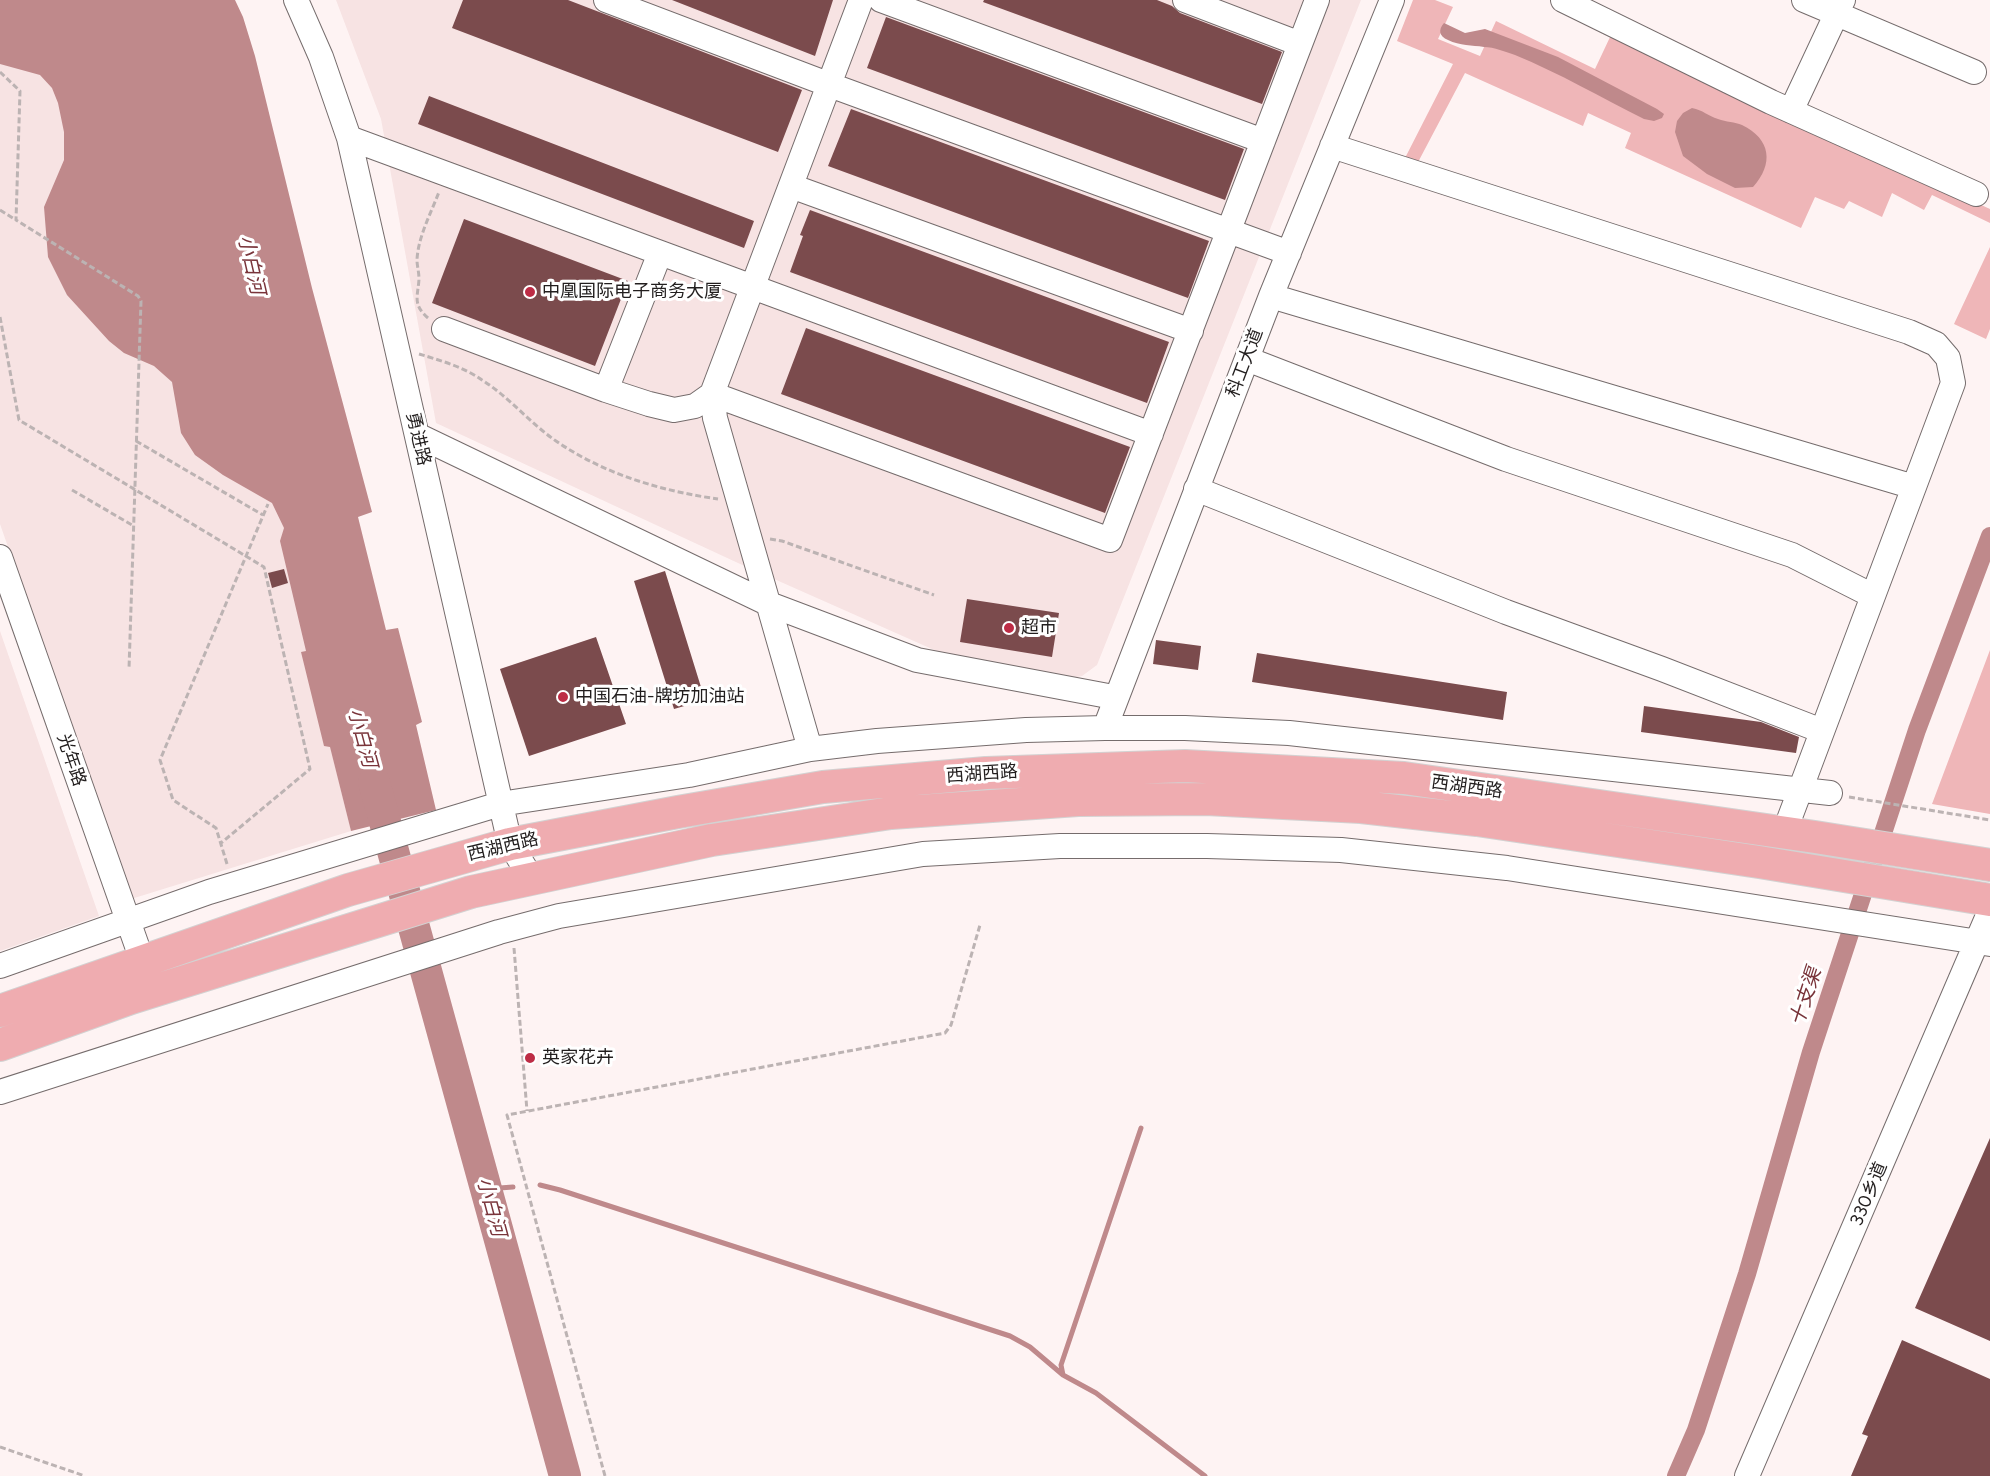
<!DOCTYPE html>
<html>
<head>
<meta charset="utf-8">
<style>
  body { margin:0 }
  canvas { display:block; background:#fef3f3 }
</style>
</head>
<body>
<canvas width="1990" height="1476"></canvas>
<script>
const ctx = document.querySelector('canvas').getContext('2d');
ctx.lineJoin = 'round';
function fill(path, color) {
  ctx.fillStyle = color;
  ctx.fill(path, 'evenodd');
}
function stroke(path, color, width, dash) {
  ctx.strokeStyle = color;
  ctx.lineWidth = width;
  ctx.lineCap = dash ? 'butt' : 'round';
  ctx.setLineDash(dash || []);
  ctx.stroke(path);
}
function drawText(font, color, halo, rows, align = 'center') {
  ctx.font = font + ' Figtree,"Noto Sans SC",sans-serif';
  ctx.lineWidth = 6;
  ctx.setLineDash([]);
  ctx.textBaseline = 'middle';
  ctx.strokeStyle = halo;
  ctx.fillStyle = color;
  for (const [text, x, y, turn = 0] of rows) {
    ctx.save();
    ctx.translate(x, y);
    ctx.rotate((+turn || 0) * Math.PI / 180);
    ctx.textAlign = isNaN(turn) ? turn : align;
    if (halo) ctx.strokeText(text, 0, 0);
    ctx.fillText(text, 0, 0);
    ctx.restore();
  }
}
fill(new Path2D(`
  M0,0l199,125 131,621 21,85 -220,68 -131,-375z
  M336,0h1025l-264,665 -15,11 -17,3 -124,-26 -203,-90 -302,-140 -55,-304z
  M0,631l99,285 -99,35z`), '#f7e3e3');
fill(new Path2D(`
  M1413,0h22l18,7 -15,32 42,17 16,-35 99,48 16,-34 137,64 242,110v14l-58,-28 -8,15 -32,-17 -10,24 -33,-16 -5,8 -29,-12 -14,31 -176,-80 6,-15 -43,-20 -5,13 -118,-53 -49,93 -12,-6 49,-96 -56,-23z
  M1990,247v82l-4,10 -32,-15z
  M1990,650v164l-58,-10z`), '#efb6b8');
fill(new Path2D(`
  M0,0h235l8,17 12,39 57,232 60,224 -14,5 28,113 12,-2 24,94 -6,3 20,85 -85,21 -21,-84 -6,-1 -23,-94 5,-1 -26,-110 4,-13 -12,-25 -49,-28 -28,-20 -14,-22 -9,-51 -18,-16 -30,-13 -15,-12 -42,-46 -19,-38 -4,-50 20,-47v-28l-6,-29 -6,-15 -12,-13 -40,-11z
  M1444,23l21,10 20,-4 73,28 99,52 7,5 -2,4 -8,3 -10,-2c-42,-21 -85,-46 -129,-64 -9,-3 -21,-8 -31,-8 -12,-2 -24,-1 -36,-7 -9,-4 -10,-10 -4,-17z
  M1692,108c11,2 16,8 26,11 8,3 17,3 24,6 29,14 32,39 11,62l-18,1 -28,-14 -24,-18 -8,-24 2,-11 6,-8z`), '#bf898b');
stroke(new Path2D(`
  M1141,1128l-80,237 2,10 33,18 109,83
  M540,1185l20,5 450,146 20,11 33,28
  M486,1189l27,-2`), '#bf898b', 5);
stroke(new Path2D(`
  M1676,1476l20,-46 51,-156 64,-222 106,-322 73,-194`), '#bf898b', 18);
stroke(new Path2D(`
  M374,782l191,694`), '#bf898b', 32);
fill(new Path2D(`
  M463,0h105l234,90 -24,62 -326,-124z
  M672,0h161l-18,56z
  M984,0h173l15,6 8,7 102,39 -20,52 -279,-102z
  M886,17l358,132 -19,51 -358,-132z
  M429,96l325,125 -10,27 -326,-124z
  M851,109l358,132 -21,57 -360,-132z
  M810,210l359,132 -22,61 -357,-131 13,-36 -3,-1z
  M464,219l164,62 -33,85 -163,-63z
  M806,328l324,119 -25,66 -324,-119z
  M284,569l4,14 -16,5 -4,-15z
  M665,571l40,129 -31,9 -40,-128z
  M967,599l92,14 -7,44 -92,-15z
  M596,637l30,87 -97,32 -29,-87z
  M1156,640l45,6 -3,24 -45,-6z
  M1257,653l250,39 -4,28 -251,-38z
  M1644,706l117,16 38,15 -3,16 -155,-21z
  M1990,1138v203l-75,-33z
  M1902,1340l88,39v97h-139l17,-40 -6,-2z`), '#7b4b4d');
const minor = new Path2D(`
  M296,0l25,57 28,81 161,706 22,35
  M606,0l224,85 459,168
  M881,0l382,141
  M1185,0l115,44
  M1563,0l208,102 205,92
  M1804,0l170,72
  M1791,111l52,-111
  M349,138l802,296
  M1332,146l577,186 27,12 12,14 5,25 -169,450
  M791,186l400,145
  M1271,296l643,191
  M444,329l162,61 43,14 25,6 21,-4 17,-12 398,146 207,-540
  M1247,359l259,100 286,96 81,41
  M606,390l54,-137
  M417,435l352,169 148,56 191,36
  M1196,489l310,123 156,57 160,62
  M0,557l143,406
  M1105,728l166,-432 121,-296
  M810,749l-95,-331 -3,-24 149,-394
  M0,966l209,-74 291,-88 189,-29 121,-26 67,-8 149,-11 79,-2h80l104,5 541,60
  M0,1092l499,-160 60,-16 364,-62 137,-8h147l134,4 166,18 483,76
  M1747,1476l243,-565`);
const major = new Path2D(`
  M0,1011l348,-121 162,-46 168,-32 145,-25 163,-14 199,-7 219,12 411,59 175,28
  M0,1045l131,-47 340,-106 241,-52 179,-27 187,-13 128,-1 155,8 116,13 282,42 231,38`);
stroke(minor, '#756c6c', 26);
stroke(major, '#d3d2d2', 34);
stroke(new Path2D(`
  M0,72l20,19 -4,129 122,76 3,5 -12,368
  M0,210l16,10
  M0,317l19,103 245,147 46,202 -89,74
  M428,318c-16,-14 -10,-22 -9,-39 0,-7 -2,-13 -2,-19 1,-23 14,-47 22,-68
  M419,354c20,6 45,13 63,26 27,17 48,43 74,61 48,33 105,50 162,58
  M136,441l127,74
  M72,490l60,35
  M770,539l12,2 152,54
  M1849,797l141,23
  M227,864l-11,-36 -43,-28 -13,-40 108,-256
  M514,948l13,163
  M0,1447l85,29
  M605,1476l-98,-361 438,-82 6,-8 29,-100`), '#bcb3b3', 3, [6, 3]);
stroke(minor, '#fff', 24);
stroke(major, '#efacb0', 32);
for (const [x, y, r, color] of [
  [530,292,6,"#bd2c45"],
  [1009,628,6,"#bd2c45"],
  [563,697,6,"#bd2c45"],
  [530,1058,6,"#bd2c45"]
]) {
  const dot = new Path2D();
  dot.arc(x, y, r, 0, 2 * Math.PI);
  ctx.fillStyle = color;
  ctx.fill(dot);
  stroke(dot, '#fff', 2);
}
drawText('18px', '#221e1e', '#fff', [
  ["中凰国际电子商务大厦",542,292],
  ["超市",1021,628],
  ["中国石油-牌坊加油站",575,697],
  ["英家花卉",542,1058]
], 'left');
drawText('18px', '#221e1e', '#fff', [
  ["科工大道",1245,363,-69],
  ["勇进路",418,439,77],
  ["光年路",71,760,71],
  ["西湖西路",982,774,-4],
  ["西湖西路",1467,787,8],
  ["西湖西路",503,847,-13],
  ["330乡道",1869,1194,-67]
]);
drawText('italic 20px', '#79343a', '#fff', [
  ["小白河",251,265,77],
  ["小白河",362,738,75],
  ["十支渠",1806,997,-72],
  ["小白河",491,1207,75]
]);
</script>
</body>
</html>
